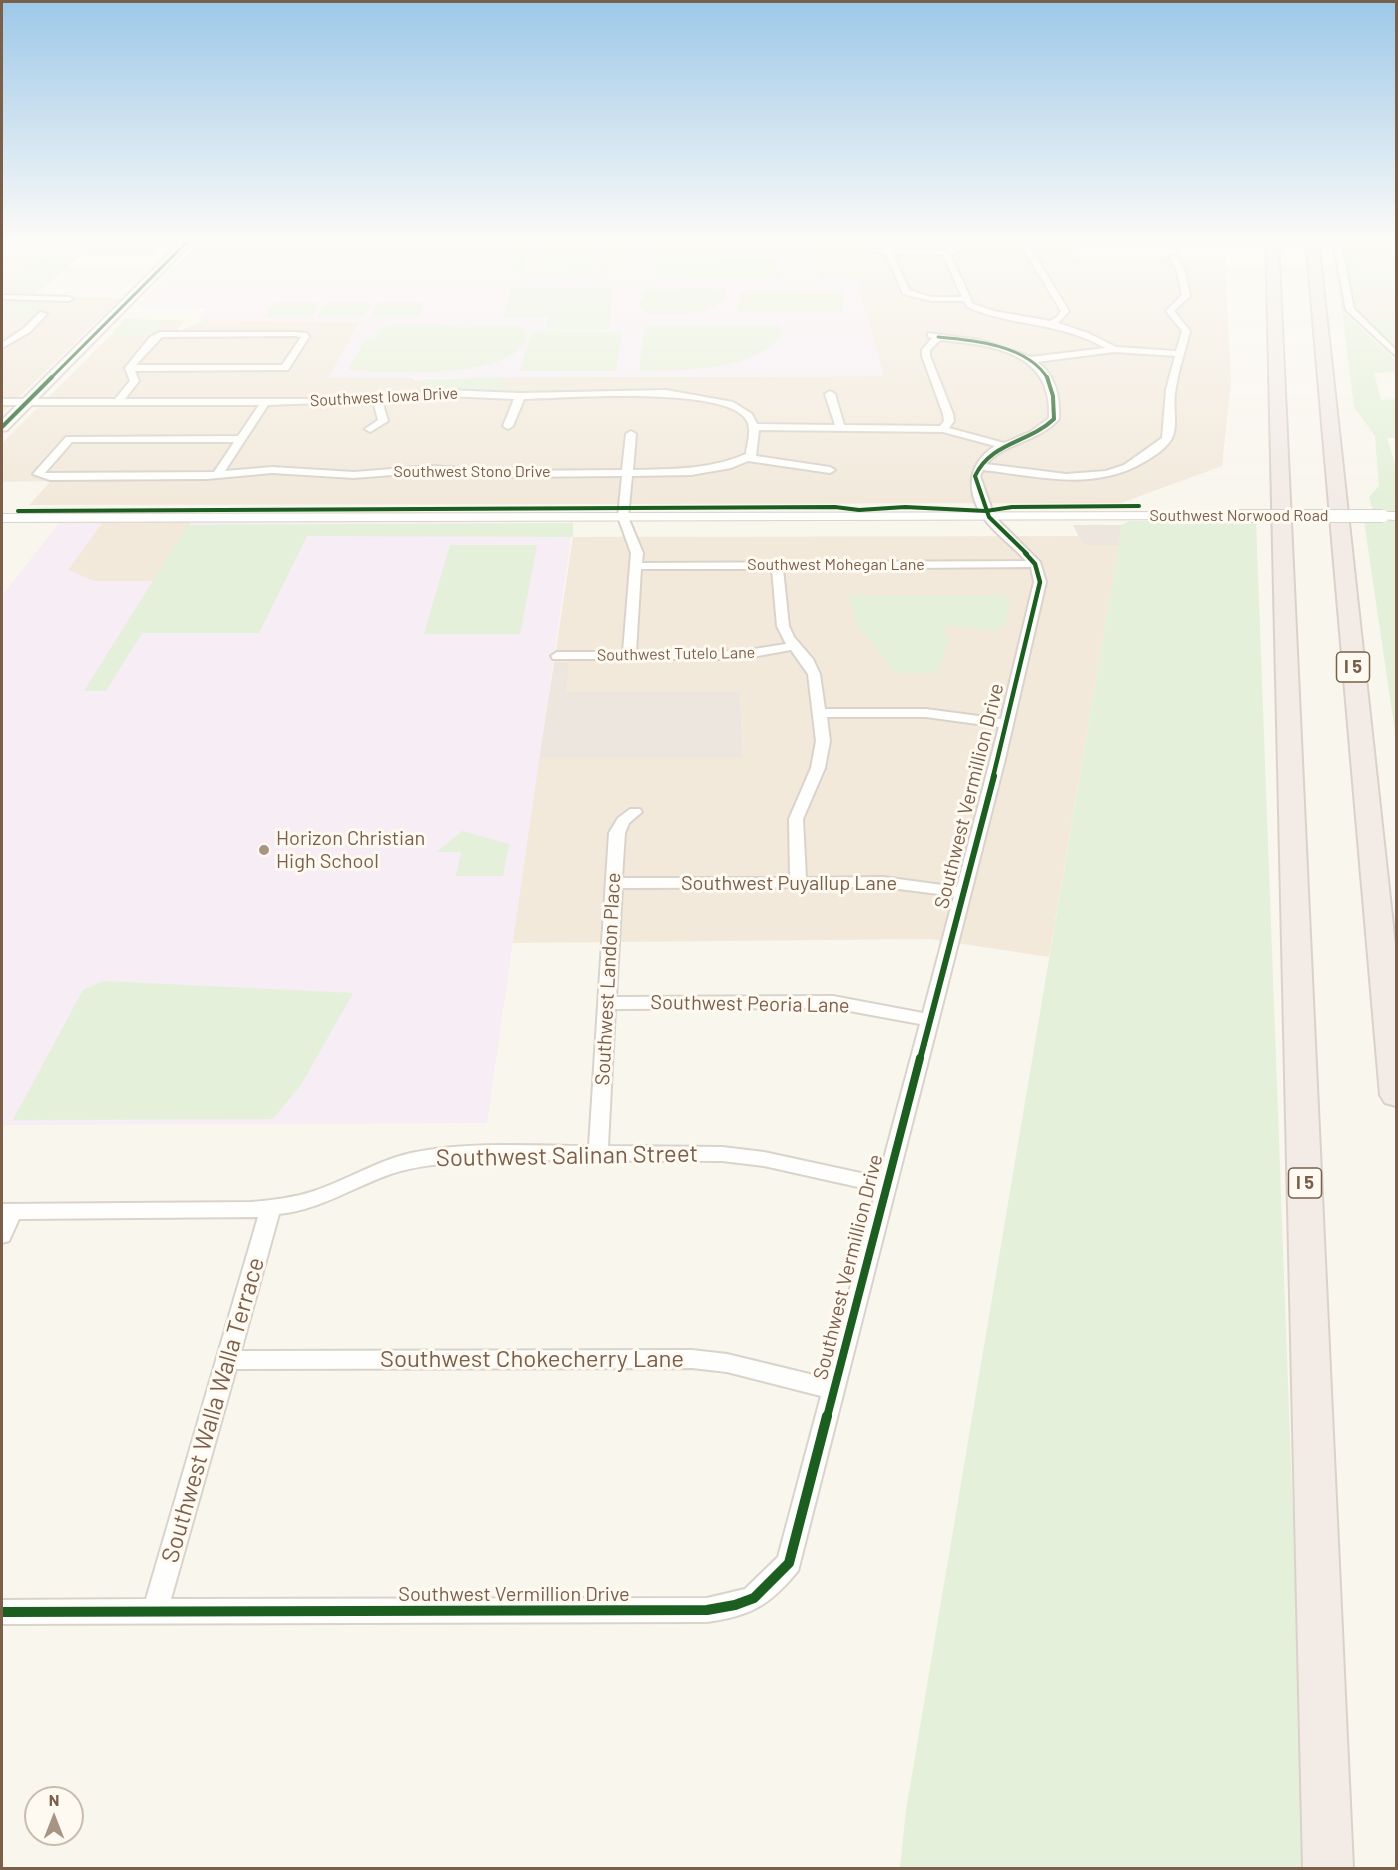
<!DOCTYPE html>
<html>
<head>
<meta charset="utf-8">
<style>
  body { margin:0 }
  #map { position:relative; width:1398px; height:1870px; overflow:hidden; background:#f9f6ee; font-family:Barlow,sans-serif }
  canvas { display:block }
  .frame { position:absolute; inset:0; border:3px solid #7a5f4b; pointer-events:none }
  .north { position:absolute; left:24px; top:1786px; width:60px; height:60px; box-sizing:border-box; background:#fffaf1; border:2px solid #cabcaf; border-radius:50%; rotate:0deg; font-size:16px; font-weight:700; line-height:24px; text-align:center; color:#7a5f4b }
  .north::after { content:''; display:block; margin:auto; width:21px; height:27px; background:#a69484; clip-path:polygon(50% 0,100% 100%,50% 72%,0 100%) }
</style>
</head>
<body>
<div id="map">
<canvas width="1398" height="1870"></canvas>
<div class="frame"></div>
<div class="north">N</div>
</div>
<script>
const ctx = document.querySelector('canvas').getContext('2d');
ctx.lineJoin = 'round';
function fill(path, color) {
  ctx.fillStyle = color;
  ctx.fill(path, 'evenodd');
}
function stroke(path, color, width, dash) {
  ctx.strokeStyle = color;
  ctx.lineWidth = width;
  ctx.lineCap = dash ? 'butt' : 'round';
  ctx.setLineDash(dash || []);
  ctx.stroke(path);
}
function drawText(font, color, halo, rows, align = 'center') {
  ctx.font = font + ' Barlow,sans-serif';
  ctx.lineWidth = 6;
  ctx.setLineDash([]);
  ctx.textBaseline = 'middle';
  ctx.strokeStyle = halo;
  ctx.fillStyle = color;
  for (const [text, x, y, turn = 0] of rows) {
    ctx.save();
    ctx.translate(x, y);
    ctx.rotate((+turn || 0) * Math.PI / 180);
    ctx.textAlign = isNaN(turn) ? turn : align;
    if (halo) ctx.strokeText(text, 0, 0);
    ctx.fillText(text, 0, 0);
    ctx.restore();
  }
}
fill(new Path2D(`
  M92,239h78l-16,16h-73l15,-13z
  M811,239h420l-167,1 11,17h150l6,123 -9,86 -101,37 -1092,2 22,-24 -49,1v-39l108,-107h32l18,-5 -2,-4 6,-7h21l-9,12 28,-12 156,2 -31,56h85v2l10,1 1,9 77,1v-14l382,-1 -65,-96z
  M1330,239h66v83h-27l-27,-11z
  M2,255h61l-24,6 -14,7 -11,10 -12,3z
  M2,294l119,4 -119,116v-94l28,-7 19,-11 -45,-2 -2,2z
  M103,522h88l-36,59h-62l-26,-11z
  M1079,536l4,9h36l-70,412 -119,-18 -418,4 27,-185 204,-1 -3,-65h-175l4,-29h-15l19,-126z`), '#f2e9db');
fill(new Path2D(`
  M1073,525h49l-3,20h-36z
  M554,663h15l-3,29h174l3,66h-204z`), '#ece6de');
fill(new Path2D(`
  M202,239h609l9,41h37l27,96 -556,2 32,-56 -162,-2 10,-12 -71,-1z
  M103,522l-35,48 26,11h60l37,-59 382,1 -86,600 -485,2v-529l57,-73z`), '#f6edf5');
fill(new Path2D(`
  M521,239h9l-8,26 6,6 70,-1 7,-5 5,-26h9c-1,8 -1,22 -5,28 -14,18 -85,14 -101,2l-1,-4z
  M543,239h54l-6,29h-57z
  M658,245h62l1,13 54,-1 5,24 -95,1 -1,-3h-29z
  M63,255h18l-46,40 -33,-1v-13c11,-3 13,-7 23,-14 11,-7 25,-9 38,-12z
  M1341,255l14,1 10,17 24,1 7,5v5l-38,4 8,11 -15,1z
  M613,287l-4,43h-63l2,-13 -44,1 7,-29 4,-1z
  M704,288l21,1 1,9c-18,20 -58,16 -83,16l1,-7 -4,-1v-6l4,-1v-8l6,-2z
  M741,292l102,1v19h-106z
  M3,300l47,2 -13,11h-7l-7,5 -21,2z
  M274,303h46l-9,14h-47z
  M326,303h45l-8,14h-46z
  M378,303h46l-6,14h-47z
  M1342,311l54,49v12l-22,1 7,27 15,-1v39h-9l9,29v44h-23l-4,-14 10,-11 -4,-50 -21,-29z
  M1396,316v30l-31,-28z
  M125,319l39,1 -6,7 2,4 -18,5h-32z
  M393,324l56,1 21,4 2,-3h48l7,10c-13,45 -135,36 -171,35l-7,-2 16,-30h9l7,-11z
  M653,326h127l1,11c-35,35 -96,33 -142,34l6,-43z
  M532,331l90,1 -6,39h-96z
  M502,377v14l-77,-1 -1,-9 -11,-1z
  M1396,520v219l-32,-218z
  M1128,521h128l50,1347h-406l6,-58 216,-1285z
  M573,523v14l-266,-1 -48,97h-117l-36,58h-22l104,-166z
  M450,545h87l-17,89h-96z
  M850,595h155l5,10 -5,21 -11,5 -47,-6 -3,10 7,1 -14,37h-43l-22,-31 -16,-17z
  M462,831l47,13 -6,32h-47l5,-24h-24z
  M103,981l250,12 -51,90 -29,36 -260,1 70,-130z`), '#e4f0d9');
const minor = new Path2D(`
  M883,239h7l1,10 54,2 32,-12h12l-39,15 23,50 21,7 56,10 7,-4 4,-6 -37,-61 -29,-11h11l24,8 39,64 -11,12 30,10 28,14 60,4 6,-20 -16,-20 16,-16 -5,-24 -8,-14 7,-2 9,16 5,25 -16,15 16,20c-5,21 -12,40 -15,62 -2,14 3,33 -3,45 -6,11 -18,18 -28,24 -50,30 -107,14 -161,8l-3,6 14,40 46,46 6,20 -41,177 -207,812c-28,34 -47,45 -91,51l-705,2v-24l144,-1 112,-382 -239,2 -10,22 -7,2v-39l249,-2c21,-2 42,-4 63,-11 33,-11 62,-30 97,-38 57,-12 120,-7 178,-7l20,-313 9,-15 12,-9h10l2,3 -13,11 -4,10 -3,45h168l-1,-59 22,-51 5,-27 -8,-67 -17,-24 -50,9h-188l-2,-3 6,-4h66l8,-99 -13,-36 4,-41 -117,1 -75,-5 -76,6 -82,-5 -65,6 -157,1 -17,-6 33,-37 172,-1 21,-31h-257v-6h113l15,-18 -5,-13 25,-31 10,-5h134l13,1 2,4 -21,33 -153,1 4,10 -14,18h200l122,-9 73,3 146,-3 67,12 19,12 5,10 78,1 -10,-31 5,-3 5,3 9,31 96,1 4,-5 -1,-7 -21,-58v-6l10,-12 -4,-1v-4l52,7 51,17 74,-9c-47,-27 -92,-21 -138,-41l-3,-6h-33l-28,-7 -17,-40 -19,-3 17,-2zM893,254l50,1 19,42h-31l-22,-7zM294,336l7,1 -19,28h-146l26,-28zM940,340c53,5 113,12 109,78l-19,14 -26,11 -55,-15 5,-7 -1,-7 -23,-58v-6zM1114,352l61,4 -9,34 -4,48 -38,27 -18,6 -40,3 -80,-10c20,-22 53,-22 73,-45 1,-22 -3,-44 -22,-57zM447,396l67,3 -11,27 5,3 5,-3 11,-27c41,-1 196,-13 221,19 8,10 2,26 1,36 -37,16 -74,15 -113,16l3,-36 -5,-3 -5,3 -4,36 -117,1 -75,-5 -76,6 -82,-5 -47,4 43,-66 105,-4 5,19 -13,9 5,3 18,-11 -6,-20zM759,430l184,2 52,14c-33,21 -28,55 -3,82 11,12 24,21 34,33l-384,2 1,-10 -15,-36 4,-41 59,-1 40,-7 17,-7 82,12 5,-3 -5,-3 -74,-11zM72,442h162l-20,30 -169,1zM1031,567l3,15 -33,137 -75,-10h-101l-5,-35 -7,-15 -19,-22 -5,-11 -6,-57zM641,569h131l5,57 9,18 -45,7 -105,1zM827,717h99l73,10 -42,160 -74,-10 -77,1 -3,-59 22,-51 5,-27zM883,887l71,9 -31,117 -90,-17 -217,1 6,-109zM833,1008l87,16 -41,153 -115,-25 -42,-5 -114,-1 7,-137zM485,1160l237,1 42,5 112,25 -50,187 -99,-24 -35,-4 -451,1 38,-137c40,-4 73,-26 109,-39 31,-11 65,-12 97,-15zM692,1368l35,4 94,24 -43,161 -33,32 -38,9 -536,1 65,-230z
  M1333,239h7l14,70 42,41v6l-50,-46z
  M2,295l67,2 4,2 -4,2 -67,-2z
  M40,312l7,2 -17,18 -28,16v-5l22,-15z`);
const tertiary = new Path2D(`
  M1230,512l5,1v6l-1233,3v-8z
  M1383,512h13v8l-18,-1v-6z`);
const secondary = new Path2D(`
  M184,239h11l-188,191 -5,1v-11z`);
const motorway = new Path2D(`
  M1266,239h12l75,1629h-50z
  M1306,239h12l78,714v153l-11,-3 -5,-8z`);
stroke(minor, '#d9d3cc', 4);
stroke(tertiary, '#d9d3cc', 2);
stroke(secondary, '#d9d2ca', 4);
stroke(motorway, '#dad2ca', 4);
fill(minor, '#fefefc');
fill(tertiary, '#fefefc');
fill(secondary, '#fefefc');
fill(motorway, '#f2ebe6');
const tertiaryBridge = new Path2D(`
  M1230,516h153`);
stroke(tertiaryBridge, '#d9d3cc', 14, []);
stroke(tertiaryBridge, '#fefefc', 12);
stroke(new Path2D(`
  M938,337c35,3 90,8 110,42
  M50,379l140,-140`), '#1b5e20', 3);
stroke(new Path2D(`
  M2,427l50,-50
  M18,511l817,-4 24,3 46,-3 81,4 26,-4 127,-1
  M1027,554l-38,-37 -14,-41c16,-34 54,-33 79,-57l-1,-23 -6,-19`), '#1b5e20', 4);
stroke(new Path2D(`
  M993,777l47,-195 -5,-18 -10,-11`), '#1b5e20', 4.5);
stroke(new Path2D(`
  M920,1059l74,-283`), '#1b5e20', 6);
stroke(new Path2D(`
  M827,1417l93,-359`), '#1b5e20', 8);
stroke(new Path2D(`
  M2,1612l705,-2 28,-5 19,-7 35,-35 38,-147`), '#1b5e20', 10);
const sky = ctx.createLinearGradient(0, 0, 0, 501);
sky.addColorStop(0, '#9dc8e9');
sky.addColorStop(0.48, '#fcfbf7');
sky.addColorStop(1, '#fcfbf700');
ctx.fillStyle = sky;
ctx.fillRect(0, 0, 1398, 501);
for (const [x, y, r, color] of [
  [264,850,6,"#a69484"]
]) {
  const dot = new Path2D();
  dot.arc(x, y, r, 0, 2 * Math.PI);
  ctx.fillStyle = color;
  ctx.fill(dot);
  stroke(dot, '#fffaf1', 2);
}
drawText('16px', '#7a5f4b', '#fffaf1', [
  ["Southwest Iowa Drive",384,397,-3],
  ["Southwest Stono Drive",472,472],
  ["Southwest Norwood Road",1239,516],
  ["Southwest Mohegan Lane",836,565],
  ["Southwest Tutelo Lane",676,654,-1]
]);
for (const [x, y, w] of [
  [1353,667,33],
  [1305,1183,33]
]) {
  const box = new Path2D();
  box.roundRect(x - w / 2, y - 15, w, 30, 4.5);
  ctx.fillStyle = '#fffaf1';
  ctx.fill(box);
  stroke(box, '#7a5f4b', 1.5);
}
drawText('bold 18px', '#7a5f4b', null, [
  ["I 5",1353,667],
  ["I 5",1305,1183]
]);
drawText('20px', '#7a5f4b', '#fffaf1', [
  ["Southwest Vermillion Drive",969,796,-76],
  ["Southwest Puyallup Lane",789,883],
  ["Southwest Landon Place",608,979,-87],
  ["Southwest Peoria Lane",750,1004,1],
  ["Southwest Vermillion Drive",848,1267,-76],
  ["Southwest Vermillion Drive",514,1594]
]);
drawText('20px', '#7a5f4b', '#fffaf1', [
  ["Horizon Christian",276,838],
  ["High School",276,861]
], 'left');
drawText('24px', '#7a5f4b', '#fffaf1', [
  ["Southwest Salinan Street",567,1156,-1],
  ["Southwest Chokecherry Lane",532,1359],
  ["Southwest Walla Walla Terrace",213,1410,-74]
]);
</script>
</body>
</html>
